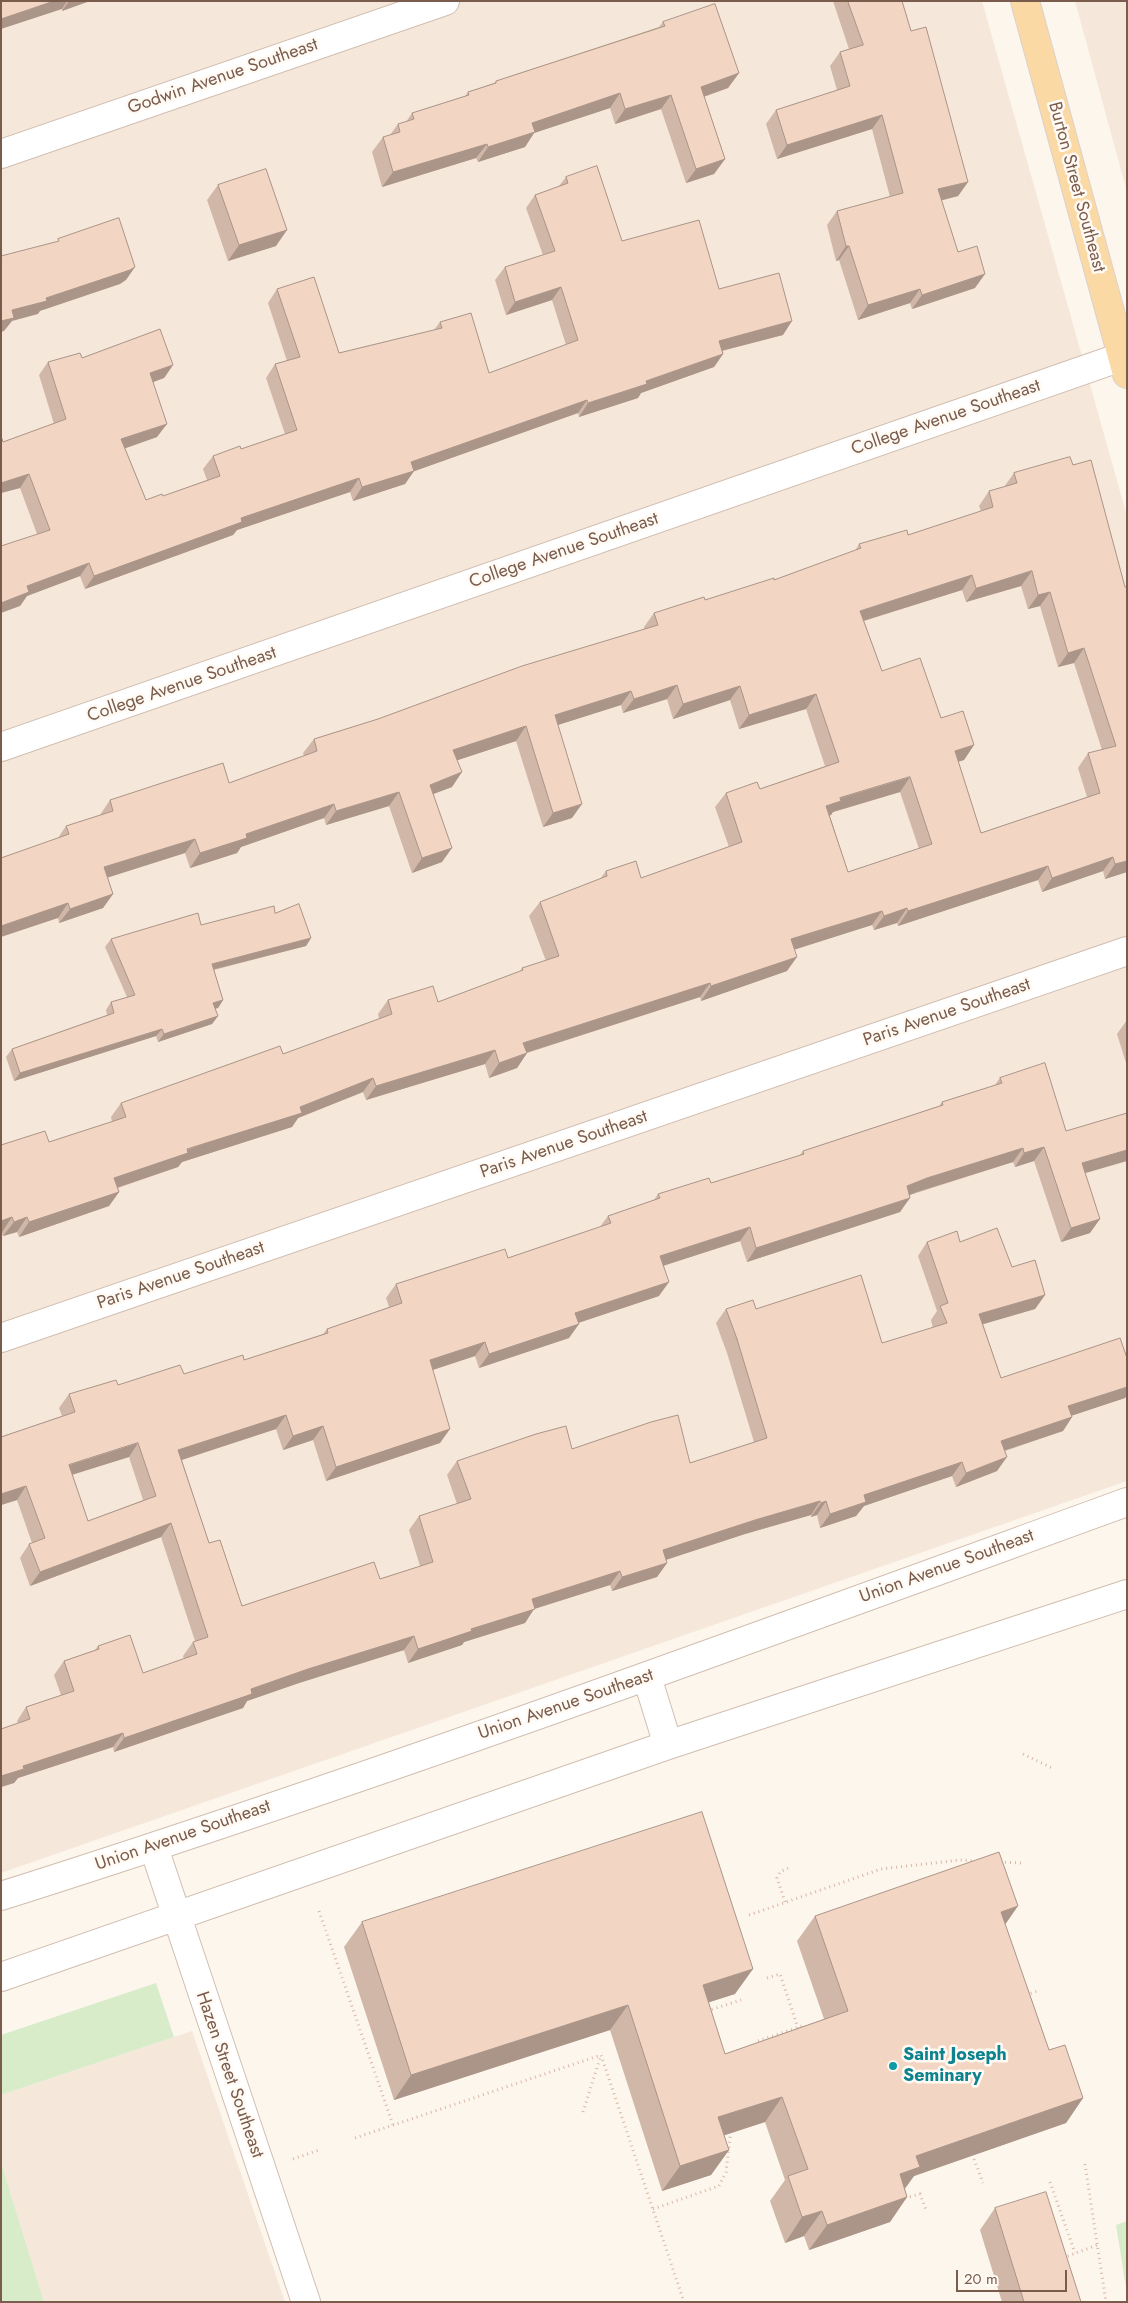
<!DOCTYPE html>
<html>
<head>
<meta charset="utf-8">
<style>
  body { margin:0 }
  #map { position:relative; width:1128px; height:2303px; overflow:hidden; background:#fdf6ec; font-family:Jost,sans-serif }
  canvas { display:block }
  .frame { position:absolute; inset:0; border:2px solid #7a5c4d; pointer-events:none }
  .scale { position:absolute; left:956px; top:2270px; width:111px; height:22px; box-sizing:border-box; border:2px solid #7a5c4d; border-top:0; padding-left:6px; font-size:15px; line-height:18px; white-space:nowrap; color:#7a5c4d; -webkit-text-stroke:4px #fffaf3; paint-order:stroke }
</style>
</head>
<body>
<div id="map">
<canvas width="1128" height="2303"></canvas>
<div class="frame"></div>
<div class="scale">20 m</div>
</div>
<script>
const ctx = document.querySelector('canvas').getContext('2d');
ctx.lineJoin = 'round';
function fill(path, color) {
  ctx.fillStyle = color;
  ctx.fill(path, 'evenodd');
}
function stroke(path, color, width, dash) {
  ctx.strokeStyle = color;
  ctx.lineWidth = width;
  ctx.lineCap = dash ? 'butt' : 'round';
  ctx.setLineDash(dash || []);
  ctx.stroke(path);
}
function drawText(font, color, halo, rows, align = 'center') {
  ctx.font = font + ' Jost,sans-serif';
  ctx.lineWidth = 5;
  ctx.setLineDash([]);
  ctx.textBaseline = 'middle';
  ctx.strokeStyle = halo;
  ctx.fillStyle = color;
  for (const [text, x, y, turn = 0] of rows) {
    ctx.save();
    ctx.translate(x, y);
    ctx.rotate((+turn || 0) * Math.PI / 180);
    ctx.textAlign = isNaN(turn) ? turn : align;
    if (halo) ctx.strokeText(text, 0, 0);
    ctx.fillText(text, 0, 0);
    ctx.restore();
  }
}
fill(new Path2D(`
  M1,1h981l145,515v965l-1126,392z
  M1075,1h52v191z
  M192,2031l93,271h-241l-43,-140v-67z`), '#f5e8da');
fill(new Path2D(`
  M156,1983l18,54 -173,58v-60z
  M1,2162l43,140h-43z
  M1127,2221v73l-11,-69z`), '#d8ecc9');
const minor = new Path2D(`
  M1,154l444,-153
  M1,747l1126,-392
  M1,1338l1126,-387
  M647,1677l21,68
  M154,1848l152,454
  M1,1896c379,-120 752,-258 1126,-394
  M1,1977l667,-232 459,-151`);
const major = new Path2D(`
  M1025,1l102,373`);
stroke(minor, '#d1beb0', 30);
stroke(major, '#dad1cd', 30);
stroke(new Path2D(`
  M1023,1754l31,15
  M1000,1862l22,1
  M785,1902l-8,-24 3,-6 8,-4
  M319,1911l74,214
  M749,1915l132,-46 79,-9 16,1
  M767,1978l13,-4 18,54
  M1026,1995l14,-5
  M707,2011l34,-11
  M758,2041l47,-16
  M583,2112l18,-57
  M355,2138l246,-83 82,244
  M293,2159l26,-9
  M974,2159l9,24
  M1085,2164l21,138
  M1050,2182l25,71
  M905,2198l15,-4 6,16
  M653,2209l66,-23 7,-14 5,-43
  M1063,2258l34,-13`), '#d9b8a5', 3, [1, 4]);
stroke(minor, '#fff', 28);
stroke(major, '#fbd9a5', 28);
fill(new Path2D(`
  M1,1h89l-28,10v-2z
  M833,1h69l9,30 57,151 -10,14 -17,4 17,52 17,36 -63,21 -2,-6 -52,17 -19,-60 -3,1 -9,-36 10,-14 53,-14 -18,-68 -95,30 -11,-35 10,-14 61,-20 -7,-24 10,-14 9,-3z
  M663,22l76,51 -11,15 -24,9 21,62 -11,15 -28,9 -25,-74 -46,15 -5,-16 -76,25 -9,14 -47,15 -2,-4 -94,29 -10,-35 11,-15 7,-2 8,-11 8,-2 6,-9 53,-17 3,-4 26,-9 2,-2 163,-54z
  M566,177l56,64 97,48 64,46 -61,16 1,3 -9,13 -73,26 -3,5 -59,19 -1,-4 -164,58 -9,13 -52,17 -3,-9 -113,38 -4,5 -148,54 -5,-13 -53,20 -7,10 17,-72 -17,-46 -19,5v-57l2,6 51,-18 -15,-49 9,-13 34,-4 91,7 -9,13 -11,4 4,55 -32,11 21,52 17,-4 44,-16 -4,-11 10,-13 28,-7 44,-15 -19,-56 9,-14 12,-3 -19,-58 9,-14 62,64 95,-23 6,-8 49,51 77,-28 -14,-45 -46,15 -11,-35 10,-13 38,-12 -17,-47 9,-13 24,-9z
  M218,185l58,61 -48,15 -21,-61z
  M1091,460l36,412 -22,7 -2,-8 -61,21 -4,-12 -140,46 -1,-3 -23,7 -2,-5 -78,24 -7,22 -86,30 -1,-4 -173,56 -10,15 -28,10 -4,-14 -119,36 -3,-8 -65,26 -6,9 -110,35 -4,5 -60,21 1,4 -10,14 -90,31 -2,-5 -14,4 -2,-4v-87l48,-3 63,-20 -1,-5 10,-14 162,-49 96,-35 -1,-5 10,-14 50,2 82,-30 2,-4 24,-7 -17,-45 11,-14 60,-23 6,-8 35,7 88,-31 -14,-40 11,-14 34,-4 65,-23 -19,-57 -67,20 -9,-29 -57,19 -6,-20 -44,14 -2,-8 -63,20 14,93 -29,9 -27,-86 -59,19 -5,27 -19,7 9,68 -30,11 -23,-67 -63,19 -2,-7 -83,29 -4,6 -47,15 -5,-15 -78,24 6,17 -10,14 -44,15 -1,-5v-80l8,-12 34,-11 10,-15 119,-17 75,-27 -1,-3 11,-14 64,-20 266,-90v-2l10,-14 51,-13 69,-20 81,-29 4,-7 49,-9 73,-24 -2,-5 10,-15 15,-4 10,-14 59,-8zM1021,586l7,23 12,-3 18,61 16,-4 28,87 -14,3 -10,15 9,29 -106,36 -23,-72 6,-1 10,-15 -92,-74 -18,-50 98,-31 4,12zM900,792l19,57 -71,23 -18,-56 3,-4z
  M275,913l36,25 -5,8 -92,24 9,30 -5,8h-3l3,8 -6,8 -54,18 -2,-6 -142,45 -8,-24 6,-8 95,-34 -1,-5 5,-8 16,-5 -22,-50 6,-8z
  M1127,1020v46l-10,-32z
  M1000,1078l66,53 19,42 5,60 -29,9 -27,-81 -19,6 -2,-5 -103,33 -10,17 -153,50 -7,-21 -77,25 -4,30 -81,27 -9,15 -90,30 -4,-12 -42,14 7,73 -114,38 -13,-41 -30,10 -7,-21 -94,31 27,83 33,63 138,-27 40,-13 -11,-36 10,-14 38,-12 -10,-29 10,-14 115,-12 118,14 64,-21 -27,-89 -11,-30 10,-14h30l126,34 51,-15 -2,-8 6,-9 -19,-55 9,-14h33l52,25 33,28 -10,14 -52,15 18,54 124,20 -53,17v2l-9,14 -58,20 -8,20 -41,16 -4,-11 -88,30 -8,10 -36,12 -3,-13 -6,2v-2l-66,19 -79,26 1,3 -10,14 -45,14 -2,-6 -76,24 -9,14 -61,19 -2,3 -54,18 -4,-13 -105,33 -52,18 -4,7 -129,44 -1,-5 -95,31 -4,5 -13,4v-58l17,-6 -1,-2 9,-14 35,-12 -7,-20 10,-14 31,-11 3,-4 45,27 41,-14 -1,-3 10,-14 2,-1 -34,-104 -131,49 -10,-28 9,-14 3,-1 -15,-43 -16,5v-68l61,-21 -3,-8 10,-14 115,-20 60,-14 79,-26 4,-5 62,-22 -3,-9 10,-14 112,-26 92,-31 8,-11 46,-16 4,-6 53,-11 88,-27 4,-5 136,-45 3,-4 53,-17zM129,1457l14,43 -55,21 -16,-47z
  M815,1916l190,9 44,125 34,48 -17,25 -152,53 -9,13 2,8 -17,25 -81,28 -5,-14 -19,7 -15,-42 15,-21 -20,-58 -41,13 5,15 -18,25 -49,16 -52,-161 -216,70 -50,-153 18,-25 373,72 -27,8 17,52 99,-35 -27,-78z
  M995,2208l86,94h-79l-22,-72z`), '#d1b7a8');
fill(new Path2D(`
  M54,1h13l-5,8 -61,20v-10z
  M69,1h21l-28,10z
  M739,73l-11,15 -37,13 10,-14z
  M620,93l-10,15 -76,25 -9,14 -47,15 10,-15 44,-24z
  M671,95l-10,14 -46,15 10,-15z
  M882,115l-10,14 -95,30 10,-14z
  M487,144l-11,14 -94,29 11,-15z
  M725,159l-11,15 -28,9 10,-14z
  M968,182l-10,14 -30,8 10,-15z
  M287,230l-11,16 -48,15 11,-16z
  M846,246h3l-10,14 -3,1z
  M135,267l-9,13 -6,4 -80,27 -2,3 -26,7 -8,10 -3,1v-11l11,-11 34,-12z
  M985,274l-10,14 -63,21 10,-14z
  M561,287l-9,13 -46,15 9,-13z
  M920,289l-10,14 -52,17 10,-15z
  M792,321l-9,14 -74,19 10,-13z
  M723,354l-9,13 -73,26 -3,5 -59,19 9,-14 58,-22z
  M173,365l-9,13 -24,9 10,-14z
  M587,400l-9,13 -166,59 2,-1 -9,13 -52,17 9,-14 49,-25z
  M167,424l-10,13 -45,16 9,-14z
  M29,474l-9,14 -19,5v-10z
  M359,478l-9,14 -113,38 -4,5 -148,54 9,-13 147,-58z
  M89,563l-9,13 -53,20 -7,10 -19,7v-10l26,-17z
  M1032,571l-11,15 -55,16 10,-14z
  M972,575l-10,15 -112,35 10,-14z
  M1050,592l-10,14 -12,3 10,-14z
  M1084,648l-10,15 -16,4 10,-14z
  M677,685l-10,14 -44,14 11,-14z
  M740,686l-10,14 -57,19 10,-15z
  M631,691l-10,14 -76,24 10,-14z
  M816,694l-10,15 -67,20 10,-14z
  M526,726l-10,15 -73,24 10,-15z
  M974,745l-10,15 -19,6 10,-15z
  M462,772l-10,15 -32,12 10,-14z
  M910,777l-10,15 -67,20 -2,3 -15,5 10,-14 14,-8z
  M399,792l-10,14 -63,19 10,-14z
  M334,804l-10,14 -83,29 -4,6 -47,15 10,-15 46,-19z
  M582,804l-10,14 -29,9 10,-14z
  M195,839l-10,14 -91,29 10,-15z
  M452,848l-10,14 -30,11 10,-15z
  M1113,857l-10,14 -61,21 10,-14z
  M1127,861v11l-22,7 10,-15z
  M1048,866l-10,14 -140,46 10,-15z
  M113,894l-10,14 -44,15 11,-14z
  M68,903l-10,15 -57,19v-11z
  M907,908l-10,15 -23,7 10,-14z
  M882,911l-10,14 -91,29 10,-15z
  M311,938l-5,8 -99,25 5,-7z
  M797,957l-10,14 -86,30 10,-15z
  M710,983l-10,14 -187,60 10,-14z
  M223,1000l-5,8 -10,3 5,-8z
  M218,1016l-6,8 -54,18 6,-8z
  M162,1029l-6,7 -142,45 6,-8z
  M495,1050l-10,14 -119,36 10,-14z
  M527,1053l-10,15 -28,10 10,-15z
  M373,1078l-10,14 -65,26 -6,9 -110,35 -4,5 -74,25 10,-14 186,-71z
  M1044,1147l-10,14 -19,6 9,-14z
  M1023,1148l-10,14 -96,30 -20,8 10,-14 20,-8z
  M1127,1150v11l-55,16 10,-14z
  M119,1192l-10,14 -90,31 10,-15z
  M910,1198l-10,14 -153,50 9,-14z
  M12,1217l-10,15h-1v-11z
  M27,1217l-10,15 -14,4 11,-14z
  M1100,1219l-10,14 -29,9 10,-14z
  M750,1227l-10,14 -90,29 10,-14z
  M669,1282l-10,14 -93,31 9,-14z
  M1045,1295l-10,14 -65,19 9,-14z
  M579,1324l-10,14 -90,30 10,-14z
  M485,1342l-10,14 -55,18 10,-14z
  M1127,1387v9l-2,2 -66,22 9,-14z
  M286,1415l-10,14 -107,35 9,-14z
  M1072,1417l-9,14 -72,24 10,-14z
  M323,1426l-10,14 -30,10 10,-14z
  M450,1429l-10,14 -114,38 10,-14z
  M138,1443l-9,14 -70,22 10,-14z
  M1007,1457l-10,14 -41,16 10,-14z
  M962,1462l-10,14 -88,30 -8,10 -36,12 10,-14 34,-19z
  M26,1486l-9,14 -16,5v-11z
  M820,1501l-9,14 -66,19 -92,30 10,-14 92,-30z
  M826,1501l-9,14 -6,2 10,-14z
  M171,1523l-10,14 -131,49 10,-14z
  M667,1563l-10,14 -45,14 10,-14z
  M620,1571l-10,14 -76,24 -9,14 -61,19 -2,3 -54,18 10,-14 53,-20 61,-30z
  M414,1636l-10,14 -105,33 -52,18 -4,7 -129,44 10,-14 127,-49 57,-20z
  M123,1733l-10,14 -95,31 -4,5 -13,4v-11l22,-10z
  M1018,1906l-18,26 1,-20z
  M753,1969l-18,25 -50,16 18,-25z
  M628,2005l-18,25 -216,70 17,-25z
  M782,2097l-17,25 -64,21 17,-26z
  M1083,2098l-17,25 -152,53 -12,16 -2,-18 16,-18z
  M729,2150l-18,25 -49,16 18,-25z
  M907,2197l-17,25 -81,28 18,-25z
  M822,2211l-18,25 -19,7 17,-26z`), '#aa9588');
const building = new Path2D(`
  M1,1h53l-53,18z
  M848,1h54l9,30 15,-4 42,155 -30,7 20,63 19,-6 8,28 -63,21 -2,-6 -52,16 -19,-59h-3l-9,-35 66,-18 -21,-78 -95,30 -11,-35 74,-24 -10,-34 23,-7z
  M715,4l24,69 -38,14 24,72 -29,10 -25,-74 -46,14 -5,-16 -88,30 3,9 -47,15 -1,-3 -94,28 -10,-35 17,-5 -2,-8 16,-5 -2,-6 57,-18 -1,-3 28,-9v-2l169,-55 -2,-4z
  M597,166l25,75 77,-21 20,69 60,-16 13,48 -73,20 4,13 -77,27 1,3 -59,19 -1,-3 -176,62 3,9 -52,16 -3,-9 -118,40 1,4 -148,54 -5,-13 -62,23 2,6 -28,11v-57l49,-16 -21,-56 -28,9v-47l2,6 63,-23 -18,-57 32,-9 2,5 78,-29 13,36 -23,8 17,51 -46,15 25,61 16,-6 1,2 57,-20 -7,-20 27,-10 1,3 56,-19 -22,-66 25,-7 -23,-68 37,-12 25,76 103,-25 -2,-6 31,-9 18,60 89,-33 -17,-53 -46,15 -10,-35 50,-16 -20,-56 33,-12 -2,-6z
  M266,169l21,61 -48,15 -21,-60z
  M119,218l16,49 -5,3 -84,28 1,3 -35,9 2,8 -13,3v-65l58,-15 -1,-2z
  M1070,457l3,8 18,-5 34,127h2v274l-12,3 -2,-7 -61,21 -4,-12 -140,45 -1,-3 -23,8 -2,-5 -91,28 6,18 -86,29 -1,-3 -187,60 4,10 -28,10 -4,-13 -119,36 -3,-8 -73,29 2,6 -115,36 1,4 -74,25 5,14 -90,30 -2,-5 -13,5 -2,-5 -11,4v-76l44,-14 4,11 77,-25 -5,-14 159,-57 3,8 109,-40 -4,-14 45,-14 5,16 85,-32 -1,-2 37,-12 -19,-54 67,-26 -1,-5 30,-10 5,17 101,-36 -16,-49 31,-11 3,7 79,-27 -23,-68 -67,21 -9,-29 -57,18 -6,-19 -43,14 -3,-8 -76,24 27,89 -29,9 -27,-87 -73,24 9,22 -32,13 22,63 -30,10 -23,-66 -63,19 -2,-7 -88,30 1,4 -47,15 -5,-14 -91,28 9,27 -43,15 -2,-6 -67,23v-68l68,-24 -3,-8 47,-15 -3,-11 113,-37 6,20 88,-32 -3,-12 64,-20 144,-53 136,-41 -4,-12 50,-16 1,3 69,-22v2l87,-32 -2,-4 48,-14 1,5 85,-28 -4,-16 28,-8 -3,-10zM1032,571l6,24 12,-3 18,61 16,-5 32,98 -28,7 12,40 -119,40 -26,-82 19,-6 -11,-34 -22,7 -21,-60 -38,13 -22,-60 112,-36 4,13zM910,777l22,67 -84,28 -22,-66 15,-5 -1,-3z
  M299,904l12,34 -99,26 11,36 -10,3 5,13 -54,18 -2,-5 -142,44 -8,-24 102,-36 -3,-11 24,-7 -24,-56 87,-26 3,12 73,-19 1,7z
  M1045,1063l21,68 61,-18v37l-45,13 18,56 -29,9 -27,-81 -20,6 -1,-5 -96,30 -20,8 3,12 -154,50 -6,-21 -90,29 9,26 -94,31 4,11 -90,30 -4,-12 -55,18 20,69 -114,38 -13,-41 -30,10 -7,-21 -108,35 31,93 11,-3 22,66 132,-44 6,17 53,-17 -14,-46 52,-17 -14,-38 79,-27 30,-8 6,23 79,-27 27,-7 12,48 77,-25 -30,-99 -11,-30 27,-9 3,9 105,-34 21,68 65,-20 -7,-17 8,-3 -21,-61 30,-11 3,11 37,-14 15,39 23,-7 10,35 -66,19 22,64 119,-40 7,20v29l-59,19 4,11 -71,24 6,16 -41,16 -4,-11 -98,33 2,7 -36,12 -4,-13 -5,2 -1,-2 -65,19 -92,30 4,13 -45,14 -2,-6 -88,28 3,10 -64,20 1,2 -54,18 -4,-13 -106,33 -57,20 1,5 -128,44 -1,-5 -100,33 1,3 -23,7v-47l29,-10 -4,-12 48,-16 -10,-30 35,-12 -1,-3 32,-11 13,38 54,-19 -4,-12 15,-5 -37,-114 -131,49 -11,-28 16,-6 -19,-52 -25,8v-57l74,-25 -6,-18 47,-14 2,5 62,-20 4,9 59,-19 1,5 84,-27 -1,-4 75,-26 -6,-19 109,-35 3,9 103,-35 -3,-7 52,-18 -2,-4 51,-16 2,5 93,-29 -1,-3 140,-46 -1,-3 60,-19 -2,-5zM138,1443l18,53 -68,25 -19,-56z
  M702,1812l51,157 -50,16 22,69 123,-43 -33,-95 184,-64 19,54 -17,6 48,138 16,-5 18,53 -167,58 4,11 -20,7 7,23 -80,28 -5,-14 -20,6 -14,-41 20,-7 -26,-72 -64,20 11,33 -49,16 -52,-161 -217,70 -49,-153z
  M1046,2192l35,110h-57l-29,-94z`);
fill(building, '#f3d5c3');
stroke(building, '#aa9588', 1);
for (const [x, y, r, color] of [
  [893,2066,5,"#0f9aa8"]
]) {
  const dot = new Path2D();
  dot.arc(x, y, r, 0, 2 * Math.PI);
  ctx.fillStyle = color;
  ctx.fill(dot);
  stroke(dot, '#fffaf3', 2);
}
drawText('18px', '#7a5c4d', '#fffaf3', [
  ["Godwin Avenue Southeast",223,77,-19],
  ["Burton Street Southeast",1076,187,75],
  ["College Avenue Southeast",946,418,-19],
  ["College Avenue Southeast",564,551,-19],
  ["College Avenue Southeast",182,685,-19],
  ["Paris Avenue Southeast",947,1013,-19],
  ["Paris Avenue Southeast",564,1145,-19],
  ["Paris Avenue Southeast",181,1276,-19],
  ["Union Avenue Southeast",947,1567,-20],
  ["Union Avenue Southeast",566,1705,-19],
  ["Union Avenue Southeast",183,1836,-19],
  ["Hazen Street Southeast",229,2075,71]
]);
drawText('bold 18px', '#0d838f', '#fffaf3', [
  ["Saint Joseph",903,2056],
  ["Seminary",903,2077]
], 'left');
</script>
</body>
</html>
